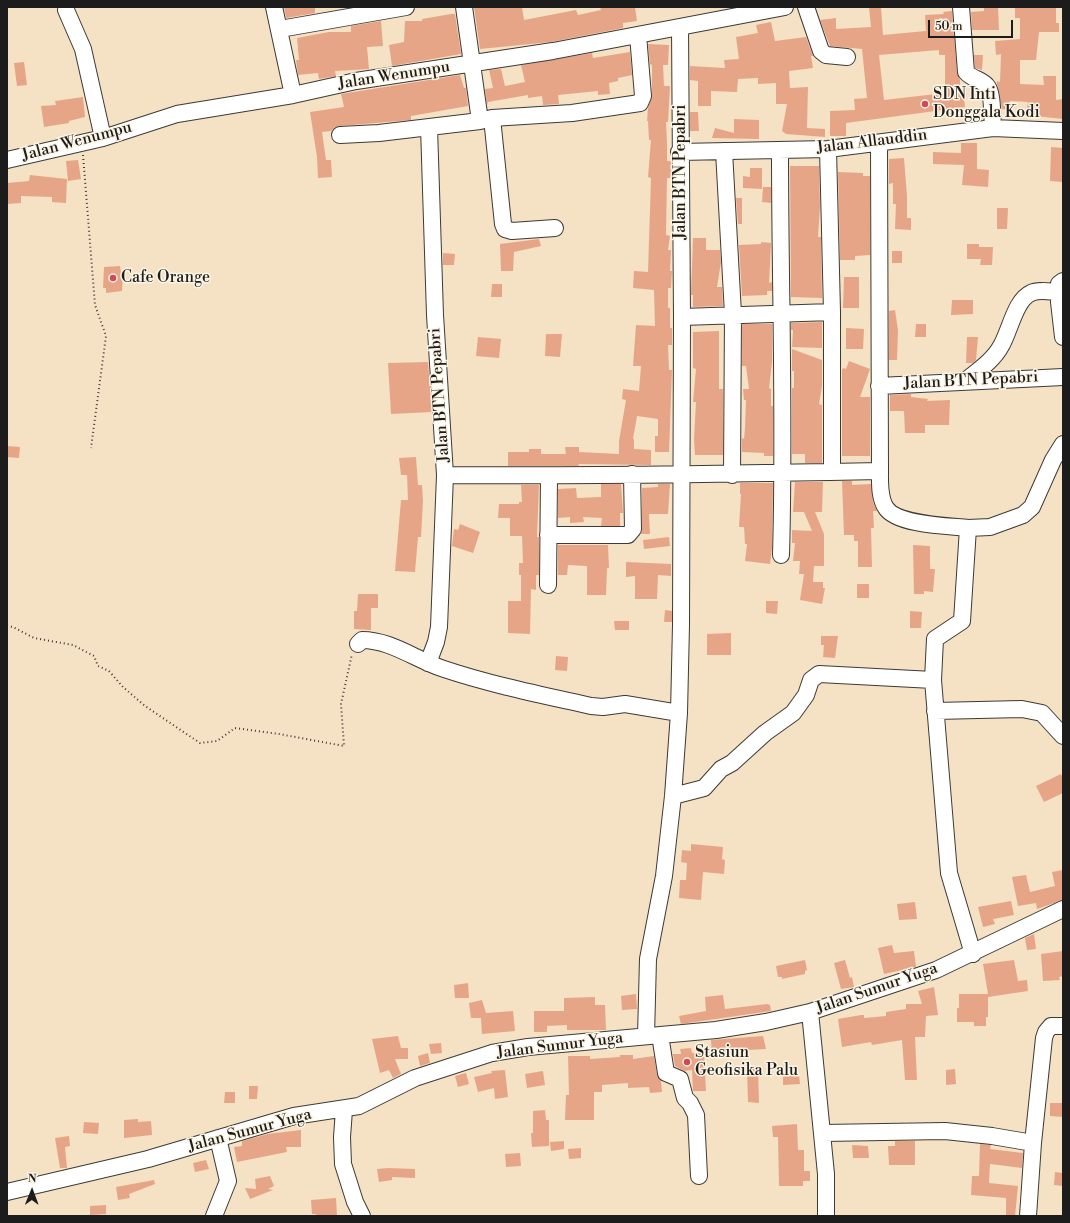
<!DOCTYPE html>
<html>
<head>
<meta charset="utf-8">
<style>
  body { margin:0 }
  #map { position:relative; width:1070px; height:1223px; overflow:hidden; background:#f5e1c4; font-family:"Libre Bodoni",serif }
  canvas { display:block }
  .frame { position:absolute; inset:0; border:8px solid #1c1c1c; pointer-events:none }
  .north { position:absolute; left:12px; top:1171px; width:40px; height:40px; -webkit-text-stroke:3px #fcf5e5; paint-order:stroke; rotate:1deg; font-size:11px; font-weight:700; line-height:16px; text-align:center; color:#1c1c1c }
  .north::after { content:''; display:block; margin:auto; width:14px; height:18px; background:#1c1c1c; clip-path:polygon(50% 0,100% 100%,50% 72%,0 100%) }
  .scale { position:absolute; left:928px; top:20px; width:85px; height:18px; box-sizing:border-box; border:2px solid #1c1c1c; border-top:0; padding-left:5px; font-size:12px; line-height:14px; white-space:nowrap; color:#1c1c1c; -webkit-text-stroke:3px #fcf5e5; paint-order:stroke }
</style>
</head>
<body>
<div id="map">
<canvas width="1070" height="1223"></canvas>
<div class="frame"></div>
<div class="north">N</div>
<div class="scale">50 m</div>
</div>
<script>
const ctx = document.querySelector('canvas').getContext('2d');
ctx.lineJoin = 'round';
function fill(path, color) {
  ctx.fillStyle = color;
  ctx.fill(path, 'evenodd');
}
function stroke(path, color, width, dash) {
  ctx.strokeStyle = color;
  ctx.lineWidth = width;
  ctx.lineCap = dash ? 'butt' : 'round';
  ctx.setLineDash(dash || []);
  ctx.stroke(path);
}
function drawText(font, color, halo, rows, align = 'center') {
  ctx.font = font + ' "Libre Bodoni",serif';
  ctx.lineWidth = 3;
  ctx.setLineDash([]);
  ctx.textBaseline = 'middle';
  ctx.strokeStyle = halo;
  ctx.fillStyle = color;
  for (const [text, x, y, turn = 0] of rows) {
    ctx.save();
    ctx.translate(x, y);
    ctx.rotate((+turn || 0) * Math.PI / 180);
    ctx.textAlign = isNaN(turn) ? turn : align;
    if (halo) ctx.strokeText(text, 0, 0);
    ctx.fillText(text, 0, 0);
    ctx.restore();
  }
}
fill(new Path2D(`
  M284,7h31v6l-29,5z
  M474,7h48l2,13 52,-10 2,5 23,-5 -1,-3h35l2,14 -14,2v5l-72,14 -71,7z
  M869,7h12l2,28 43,-4 -1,-16 19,-1 -1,-2 9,-1 5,62 3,7v11l3,-1 2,17 -119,16v13h-16v-25l25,-1 -1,-11 13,-1 -5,-49 -32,-3 -10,-26 16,-2v11l35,-2zM939,50v5h6v38l-61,7 -5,-45z
  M984,7h14l1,23h-27l-1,-18 13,-1z
  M1015,7h41v16h3v9h-20l-3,28h-16v24l24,1 -1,-9h13v24l7,-1v20l-37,-4 2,-13 -18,-1 -2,9 -6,-1 -5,-25v-3l3,1 1,-28 -5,1 -1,-14 25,-2v-21h-5z
  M451,14h4l6,40 -69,12 -3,-21 15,-3 1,-21h17v-2z
  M381,21l2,25 -16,1 2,22 -34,2 1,5 -17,3 -1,-6 -20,2 -2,-15h3l-2,-22 32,-6h22v-6z
  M771,22l4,19 31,-4 7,19h-2l2,12 -24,3 1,17 18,-1 -1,41 18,1v8l-39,-3 -4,-3 5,-27h-11v-21l-18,1v-6l-20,1 -1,13 -26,-1v15h-13v-25l-8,-1v-14l35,2 -1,-8 15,-1 -3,-22 22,-4 -2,-8z
  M648,44l21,1 -1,20h-5l1,21h6l-2,36h-2l1,21v18h4l1,17h-5l-1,57 4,1 -2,14h3l-1,21h2l-1,17h-3v20h2v20h2v17h-4l1,25h3l-3,82h-14v-16h3v-17l-21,-3 -4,23h1v10l17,1v15l-72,-1 -1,2h-70v-14h21v-3h12v5h25l-1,-7h14v5l40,2v-13l7,-41 -4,-1 1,-10 16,2 2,-25h-8l3,-41 19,1 -1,-36 -21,-2 1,-17 14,1 3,-94 -3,-1 3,-37h-2l-1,-19h-1l1,-13 4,-13v-30l-2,-1z
  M630,52l2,23 -14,3v3l-9,2 1,11 -12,1v-4l-40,4 1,9 -16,1 -1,-9 -14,2v-3l-40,7 -1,3 -2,-16 8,-1 -4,-18 12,-1 4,17 20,-4 -4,-17 71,-12 1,5z
  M974,55h9l-1,15 -7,-2z
  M24,62l3,23 -10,1 -3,-23z
  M460,75l4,13h2l2,18 -57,10v4l-71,6 -5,1 -4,4 -9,1 4,28h5l1,17 -14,1 -1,-21 -7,-45 34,-5 -3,-13z
  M83,97l2,20 -16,4v2l-25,4 -3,-21 15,-1 -1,-4z
  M690,112h8l1,19h-9z
  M734,119l25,1v19l-47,-1 3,-10 19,5z
  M961,143h16v26l12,1 -1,17 -26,-2 2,-20 -31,-1v-12l28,1z
  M1051,147l12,1v34l-13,-1z
  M904,158l3,38v22h4v12l-16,-1 1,-25h-3v-21l-4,1v-25z
  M78,160l3,19 -13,2 -2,-20z
  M790,166h29l1,40 -2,31h3l1,61 -31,-1z
  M750,168h12v21l-19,-1v-12l7,1z
  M838,172l25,1v3h7v79l-15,1v4h-15z
  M30,175l37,4 -1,24 -14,-1v-5l-31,-1v7l-14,1v-21l22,-2z
  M763,187h8v16l-9,-1z
  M736,198h6v26h-4z
  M997,208h11l-1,21h-10z
  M693,238h13v12h14l1,12 -4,25h5l1,19 -30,1v-12h-2z
  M539,239l2,7 -27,6 -1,19h-12l-1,-27z
  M761,242l10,1 -2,40 3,-1v9h-5v4l-25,1 -3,-51 22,-1z
  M967,244h12v3h14l-1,18h-12l1,-6h-14z
  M892,251h10v12h-10z
  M443,253l12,1 -1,11h-11z
  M120,266l1,7h2l-1,18 -16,2v-5h-3l1,-21z
  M844,277h15v31h-16z
  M492,284h10v13h-11z
  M952,300h21v14l-22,1z
  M895,310l3,20 -1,30h-8v-49z
  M822,322v26l-30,-1 1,-17h-2v-7z
  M742,324h30v38l-3,26 2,1v17h2v50h-9v-3l-22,-1v-14l2,1 1,-11 1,-28h-2l-1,-11h6l-3,-23h-4z
  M916,324h10v13h-11z
  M846,328l18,1 -1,20h-17z
  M719,331v58h4v66h-28l-1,-16 2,-37h-3l3,-33 -3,-1v-36z
  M546,334h16l-2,23 -15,-1z
  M478,337l23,2 -2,19 -23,-2z
  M967,337h11l-2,23 -3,3h-7z
  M792,349l30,11v26l-3,18 3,1v58h-17v-9h-13v-66h2v-17h-2z
  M849,361l21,8 -10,28h10v59h-28v-86l1,-2 3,1z
  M428,362l4,50 -41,2 -3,-51z
  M911,394v3l17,2 -1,2 23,-1 -1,25h-24v8h-20l-1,-22h-14v-16z
  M7,446l13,1 -1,11 -12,-1z
  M416,457l2,28h4l1,16 -2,36h-3l-3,35 -20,-1 6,-71h7l-1,-25h-6l-2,-17z
  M842,481h10v4l19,-1 2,18 4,9h-4l1,17h-3l1,39h-14v-26h-4v-6h-10z
  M795,482h28l-1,30h-7l9,22v32h-10l-1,16h10v6h2l-3,16 -22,-4 4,-26h-5l1,-13h-7l2,-18h-3v-13l20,1 -8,-19h-11z
  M740,483h33l-1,65 -2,16 -25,-3 2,-17h-2l-1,-17h-5l2,-33h-1z
  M601,484h20l2,29h-3v13h-19l1,-8 -19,-1 1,5 -14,1v-6l-12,1v-29l18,-1 1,10 24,-1z
  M658,484h12l-2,30h-19l1,20h-9l1,-5v-41l16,-1z
  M521,485h18l-2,52h2v38h-3v15l-5,-1 -1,45 -22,-1v-32h13v-26h-2v-12h4l-1,-27h-12v-18h-12l1,-14h20v-2h3z
  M460,524l20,8 -7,21 -21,-7 2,-17 4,1z
  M669,537l1,9 -26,3 -1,-9z
  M558,545h50l1,23h-2l-1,27h-19v-29l-19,-1 -1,10h-9z
  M913,545l17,1v23h5l-2,23 -9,-1v3h-10z
  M626,562l45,2v12l-13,-1 -1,24h-22v-23l-9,1z
  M857,584h12v14h-12z
  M358,594h20v14h-7v22l-17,-1v-18h3z
  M766,601h12l-1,13 -11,-1z
  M665,610l7,1v11h-8z
  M910,611l12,1 -1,16h-11z
  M614,621h15v9h-14z
  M731,633v22h-24v-21z
  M821,636h17l-3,22 -12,-1 1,-12h-3z
  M556,656l12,1 -1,14 -12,-1z
  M1061,774l2,5v14l-19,9 -8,-16z
  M691,844l32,3 -1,12 3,1 -1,14 -21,-2 -2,28 -22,-2 1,-18h6l1,-17 -6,-1 1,-12 9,1z
  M1063,870v30l-26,9 -1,-6 -18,3 -6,-29 14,-2 4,17 25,-6 -3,-14z
  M1011,901l3,14 -21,4 2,5 -12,3 -5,-20z
  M915,902l2,17 -18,1 -2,-16z
  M1034,934l2,15 -9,1 -2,-12z
  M892,945l2,8 20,-2 2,16 -32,7 -6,-26z
  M1063,951v25l-4,1 1,3 -17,1 -2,-27z
  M805,960l2,10 -2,1v3l-23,5v-2h-4l-2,-11z
  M845,960l5,18 2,-1 2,10 -13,2 -7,-26z
  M1014,960l4,21 9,-1 1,11 -40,6v20h-2v9h-12v-4h-17v-14h2v-14h29l-5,-30z
  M468,983l1,15h-14l-1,-13z
  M934,987l4,28 -12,1 -1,21h-10l2,43h-12l-3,-40 -30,5 -1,-3 -29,5 -4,-28 23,-4h3v3l22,-2v-4l20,-3v-5h16l-4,-13z
  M636,994l1,15 -15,1 -1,-14z
  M723,995l2,14 42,-5 3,1 1,6 -90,13 -2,-8 27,-5 -1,-14z
  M595,997v8h10l1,25h-39v-5l-20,1v6h-13v-21h30v-13z
  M482,1000l4,13 27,-2 2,20 -33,3 -1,-16h-10l-2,-15z
  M398,1036l3,12h7v11h-13l6,15 -8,4 -4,-8 -9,3 -8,-34z
  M763,1036l3,13 -38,2v6l-16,1 -1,-18z
  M441,1043l1,10 -11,1 -2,-10z
  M691,1048l1,5 12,-1 2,39h-13l-1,-21 -8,1 -9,-5 -2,-12h8l-1,-5z
  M428,1053l2,10 -10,3 -2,-10z
  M620,1055h13v4l21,-3 3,18 4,7 1,11 -12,1 -1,-6 -21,1v-5l-26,2v7h-8v28h-29l1,-25h3l-1,-39h22v3l30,-2z
  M747,1067h11l1,36 -11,-1z
  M955,1069l1,15 -10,1v-15z
  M505,1070l3,27 -13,2 -1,-11 -16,4 -4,-15 18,-4 -1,-2z
  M543,1071l2,14 -18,3 -2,-14z
  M466,1073l3,11 -11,3 -3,-11z
  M799,1075l1,9 -17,1v-9z
  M249,1086h9l-1,13h-8z
  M225,1092h10v11h-11z
  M1050,1103h13v14l-13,-1z
  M545,1110l1,10h3v26l-17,1 -1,-14h2v-22z
  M138,1119v3l13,-1 1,14 -28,3v-18z
  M84,1122l15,1 -1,11 -15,-1z
  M797,1124l1,26h6v21h6v10h-7v5h-24l-1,-49h-5l-1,-11z
  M301,1130v17h-15l1,5 -50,10 -3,-15 8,-1v-5l26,-7z
  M69,1136l1,10 -5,1 2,21h-7l-5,-30z
  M564,1141v8l-13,2 -1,-9z
  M895,1141h20v24h-26l-1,-19h7z
  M980,1144l11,1 -1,4 33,4 -1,15 -32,-4 -1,19 29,3 -3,30h-9v-18l-35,-3 1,-19h7z
  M852,1145l16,1 1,12h-16z
  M581,1148v10l-12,1 -1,-10z
  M520,1153l1,13 -15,1 -1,-13z
  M206,1160l3,9 -14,3 -2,-9z
  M388,1168l27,1v9l-23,-1v3l-13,2 -2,-13z
  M1055,1172l8,1v13l-9,-1z
  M270,1176l4,10 -6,3 5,1 -23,9 -5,-11 11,1 -1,-10z
  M154,1180l1,4 -26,10 1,4 -12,2 -2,-13z
  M336,1198l1,18h-21v-2h-4l-1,-14z
  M106,1205v9l-16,1v-9z`), '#e7a588');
const minor = new Path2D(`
  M274,7l19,88
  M806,7l15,44 5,4 21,2
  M961,7l5,65c6,7 15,7 21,14 6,6 5,32 6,42
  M66,10l17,39 20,89
  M280,29l126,-22
  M492,118l11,106 2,5 7,2 43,-3
  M480,121l12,-3 80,-5 68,-10 3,-7 -5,-61
  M429,127l6,188 10,160c145,1 290,-1 435,-4l-1,-328
  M340,135l39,-2 101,-12 -16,-114
  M828,149l4,163v160
  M724,151l9,163 -1,161
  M780,151c0,135 5,269 1,404
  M679,152l149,-3 165,-21 70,3
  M7,160l96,-22 74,-24 116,-19 63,-14 197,-30 232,-44
  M1063,281l-4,3v18l4,35
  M682,317l150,-5
  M964,382c13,-11 29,-21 37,-36 9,-15 14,-46 30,-53 8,-4 20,-1 28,-1
  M879,386l184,-9
  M880,471c0,11 -1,27 6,37 11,17 63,18 82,20
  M548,535h80l5,-6 -1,-55
  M548,585l1,-109
  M358,644l4,-4c29,0 54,20 82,29 48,16 98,26 147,37l12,1 22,-3 54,9
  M428,663l8,-21 3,-15 6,-152
  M935,711l87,-2 20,4 21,23
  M673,796l31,-8 17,-19 11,-6 33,-30 28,-20 13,-18 5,-15 8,-6 114,6
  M973,954l-24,-81 -16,-193 2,-41 27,-18 6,-93 22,-1 33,-12 9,-8 21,-47 10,-16
  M810,1012l16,162v42
  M660,1035l6,38 14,6 5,19 5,5 6,12 3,61
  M646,1036l2,-77 16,-83 9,-80 6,-83 2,-88 1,-308 -2,-290
  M344,1110l-2,27 1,27 12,38 7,14
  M823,1133l122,-2 47,5 41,7 -5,73
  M1033,1143l11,-105 2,-6 5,-6h12
  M7,1192l141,-33 146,-43 65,-10 56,-28 77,-25 36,-6 188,-17 50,-8 44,-10 126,-42 127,-61
  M214,1216l14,-35 -10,-43`);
stroke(minor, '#3d3a35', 18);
stroke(new Path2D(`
  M83,155l12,150 11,31 -15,112
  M7,626l6,1 21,11 39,7 21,11 4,10 11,5 14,16 22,19 55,37 17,-2 18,-13 44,6 65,12 -3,-42 11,-50`), '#3d3a35', 2, [1, 3]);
stroke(minor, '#fff', 16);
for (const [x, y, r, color] of [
  [925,104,4,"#d1495b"],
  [113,278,4,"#d1495b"],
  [687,1062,4,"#d1495b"]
]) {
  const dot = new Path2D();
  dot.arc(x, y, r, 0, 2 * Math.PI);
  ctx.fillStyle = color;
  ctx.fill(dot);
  stroke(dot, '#fcf5e5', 1.5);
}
drawText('16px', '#1c1c1c', '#fcf5e5', [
  ["Jalan Wenumpu",394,76,-9],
  ["Jalan Wenumpu",77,142,-15],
  ["Jalan Allauddin",872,142,-7],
  ["Jalan BTN Pepabri",681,172,-90],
  ["Jalan BTN Pepabri",971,381,-3],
  ["Jalan BTN Pepabri",440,395,-94],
  ["Jalan Sumur Yuga",877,989,-19],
  ["Jalan Sumur Yuga",560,1046,-7],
  ["Jalan Sumur Yuga",250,1131,-15]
]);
drawText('16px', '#1c1c1c', '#fcf5e5', [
  ["SDN Inti",933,95],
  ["Donggala Kodi",933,113],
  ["Cafe Orange",121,278],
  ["Stasiun",695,1053],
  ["Geofisika Palu",695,1071]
], 'left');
</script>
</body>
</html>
